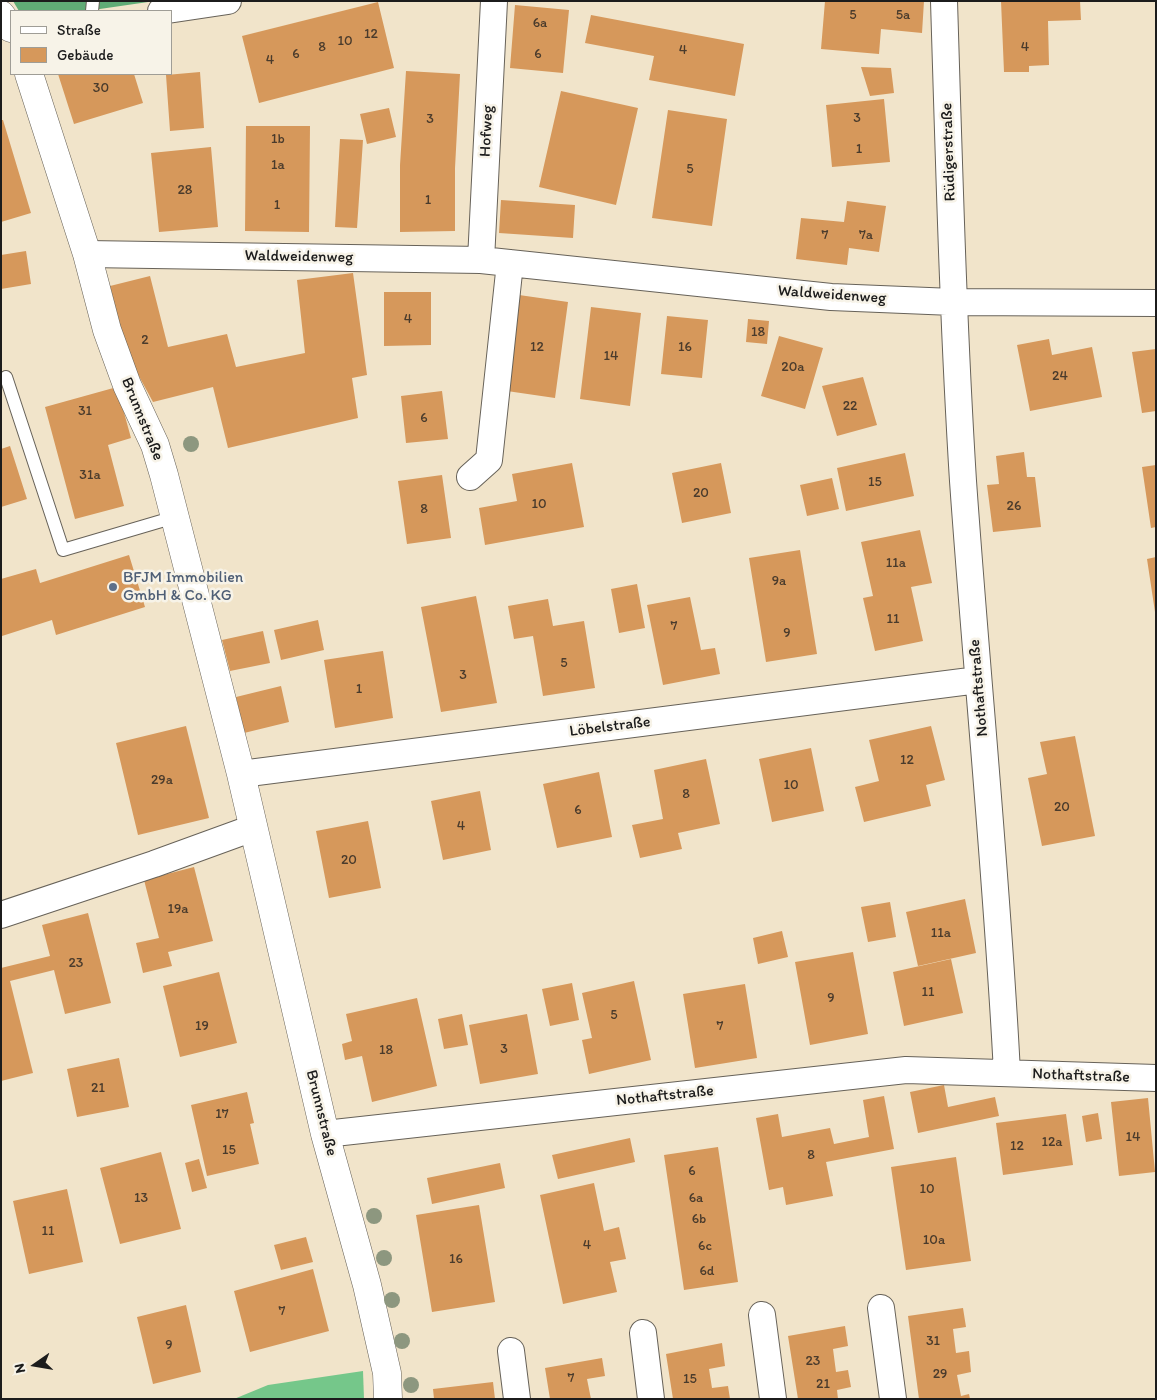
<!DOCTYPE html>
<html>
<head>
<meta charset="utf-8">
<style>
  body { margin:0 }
  #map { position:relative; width:1157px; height:1400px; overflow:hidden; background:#f1e4ca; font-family:Itim,sans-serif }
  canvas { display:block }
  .frame { position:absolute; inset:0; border:2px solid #1c1c1c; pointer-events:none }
  .legend { position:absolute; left:10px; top:10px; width:162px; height:65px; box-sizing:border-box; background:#f7f3e8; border:1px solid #9f9d96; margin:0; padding:6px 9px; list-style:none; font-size:15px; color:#1c1c1c }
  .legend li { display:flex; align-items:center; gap:10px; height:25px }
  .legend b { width:25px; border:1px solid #9f9d96 }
  .north { position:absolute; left:10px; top:1340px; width:50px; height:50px; -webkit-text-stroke:4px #f7f3e8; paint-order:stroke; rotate:257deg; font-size:14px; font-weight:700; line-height:20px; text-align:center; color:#1c1c1c }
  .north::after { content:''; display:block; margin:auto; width:18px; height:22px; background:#1c1c1c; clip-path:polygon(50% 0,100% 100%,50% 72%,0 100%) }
</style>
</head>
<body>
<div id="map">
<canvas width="1157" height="1400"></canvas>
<div class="frame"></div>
<ul class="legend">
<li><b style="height:6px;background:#fff"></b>Straße</li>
<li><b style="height:14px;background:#d6985b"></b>Gebäude</li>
</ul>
<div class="north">N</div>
</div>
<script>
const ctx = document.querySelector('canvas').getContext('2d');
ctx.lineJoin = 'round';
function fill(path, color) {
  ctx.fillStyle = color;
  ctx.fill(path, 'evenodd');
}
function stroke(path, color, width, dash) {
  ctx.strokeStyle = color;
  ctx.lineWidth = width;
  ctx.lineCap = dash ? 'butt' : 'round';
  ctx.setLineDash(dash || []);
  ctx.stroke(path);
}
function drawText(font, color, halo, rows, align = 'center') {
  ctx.font = font + ' Itim,sans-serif';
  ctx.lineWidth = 5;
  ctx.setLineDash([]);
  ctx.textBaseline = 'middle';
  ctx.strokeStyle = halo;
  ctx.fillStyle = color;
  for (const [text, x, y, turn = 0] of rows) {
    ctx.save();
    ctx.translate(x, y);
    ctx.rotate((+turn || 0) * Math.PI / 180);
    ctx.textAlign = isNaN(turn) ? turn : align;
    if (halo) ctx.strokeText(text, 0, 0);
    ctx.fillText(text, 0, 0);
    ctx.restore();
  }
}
fill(new Path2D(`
  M363,1371l1,28h-130l34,-14z`), '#75c78a');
fill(new Path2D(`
  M13,1h142l-69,10h-67z`), '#60ac76');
fill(new Path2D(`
  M825,1h99l-2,32 -41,-4 -2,25 -58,-5z
  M1001,1h79l1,19 -33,1 1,44 -20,1v6h-25z
  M378,2l16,66 -135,35 -17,-67z
  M515,5l54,5 -6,63 -53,-5z
  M591,15l153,29 -9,52 -86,-16 5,-24 -69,-13z
  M861,67l30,1 3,25 -24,3z
  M406,71l54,3 -5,94v63l-55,1v-67z
  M200,72l4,56 -34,3 -4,-56z
  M58,74h76l9,29 -69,21z
  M561,91l77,17 -22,97 -77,-18z
  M884,99l6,63 -58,5 -6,-62z
  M389,108l7,29 -29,7 -7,-30z
  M668,110l59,9 -15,107 -60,-8z
  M1,120h2l28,93 -30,9z
  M246,126h64l-1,106 -64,-1z
  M340,139l23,1 -6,88 -22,-1z
  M211,147l7,80 -59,5 -8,-79z
  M501,200l74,5 -2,33 -74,-5z
  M847,201l39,5 -7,46 -30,-4 -2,17 -51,-6 5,-41 43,4z
  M26,251l5,33 -30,5v-34z
  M353,273l14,102 -15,3 6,40 -130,30 -15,-61 -60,15 -25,-46 -18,-70 40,-10 18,71 59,-13 9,33 69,-14 -8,-73z
  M384,292h47v53l-47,1z
  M519,295l49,7 -13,96 -48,-7z
  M591,307l50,6 -11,93 -50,-7z
  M667,316l41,4 -6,58 -41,-4z
  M748,319l21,2 -2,23 -21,-2z
  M779,336l44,12 -18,61 -44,-13z
  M1049,339l3,16 40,-8 10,50 -72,14 -13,-66z
  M1156,349v62l-14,2 -10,-61z
  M863,377l14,48 -40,11 -15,-50z
  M117,387l14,51 -23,7 16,61 -49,13 -30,-112z
  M442,391l6,48 -42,4 -5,-47z
  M10,446l17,53 -26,8v-58z
  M1024,452l3,25h8l6,50 -48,5 -6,-47 12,-1 -3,-28z
  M905,453l9,43 -68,15 -9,-43z
  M572,463l12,64 -99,18 -6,-37 38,-7 -5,-27z
  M721,463l10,50 -49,10 -10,-50z
  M1156,465v62l-5,1 -9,-61z
  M442,475l9,63 -44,6 -9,-63z
  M832,478l7,31 -32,7 -7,-31z
  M920,530l12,53 -21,4 12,54 -48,10 -12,-53 10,-2 -12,-54z
  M800,550l17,104 -51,8 -17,-104z
  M129,555l16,52 -89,28 -4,-15 -50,16 -1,-57 35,-10 4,14z
  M1156,557v55h-1l-8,-53z
  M637,584l8,44 -26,5 -8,-44z
  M476,596l21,107 -56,9 -20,-105z
  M690,597l11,53 14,-2 5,26 -57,11 -16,-80z
  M548,599l5,27 31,-5 11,67 -52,8 -10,-60 -19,3 -6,-33z
  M318,620l6,30 -43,10 -7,-30z
  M263,631l7,32 -40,8 -8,-31z
  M383,651l10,67 -58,10 -11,-68z
  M281,686l8,36 -45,11 -8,-36z
  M186,726l23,92 -71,17 -22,-92z
  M931,726l14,54 -19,5 5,21 -67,16 -9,-35 24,-6 -10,-41z
  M1075,736l20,100 -53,10 -14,-68 19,-4 -7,-32z
  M811,748l13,63 -52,11 -13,-63z
  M706,759l14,65 -42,9 4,16 -42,9 -8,-33 31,-6 -9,-49z
  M599,772l13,65 -55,11 -14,-64z
  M480,791l11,59 -48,10 -12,-59z
  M368,821l13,67 -52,10 -13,-67z
  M194,867l19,74 -45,11 4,14 -29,7 -7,-30 23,-5 -15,-58z
  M965,899l11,54 -58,13 -12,-54z
  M890,902l6,35 -28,5 -7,-35z
  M88,913l23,90 -46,11 -11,-44 -44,11 23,92 -32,8v-113l49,-12 -8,-31z
  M782,931l6,26 -30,7 -5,-26z
  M853,952l15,82 -58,11 -15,-83z
  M951,959l12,54 -59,13 -11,-54z
  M219,972l18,71 -57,14 -17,-71z
  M634,981l17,79 -62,14 -7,-34 10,-2 -10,-45z
  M572,983l7,37 -29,6 -8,-37z
  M745,984l12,74 -62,10 -12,-74z
  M417,998l20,88 -65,16 -10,-46 -17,4 -3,-16 10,-3 -6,-27z
  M462,1014l6,31 -24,4 -6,-30z
  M527,1014l11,60 -58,10 -11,-59z
  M119,1058l10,49 -52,10 -10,-48z
  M944,1085l4,22 47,-10 4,19 -81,17 -8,-41z
  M247,1092l7,31 -4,1 9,40 -52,12 -16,-71z
  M884,1096l10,53 -68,13 7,34 -47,9 -3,-18 -14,3 -13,-72 22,-4 4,23 48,-9 4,16 35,-7 -6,-37z
  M1148,1098l7,74 -36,4 -8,-74z
  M1098,1113l4,26 -16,3 -4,-26z
  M1066,1114l7,51 -70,10 -7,-52z
  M630,1138l5,24 -77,17 -6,-24z
  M718,1147l20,135 -54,8 -20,-135z
  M161,1152l20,77 -61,15 -20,-76z
  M956,1157l15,104 -65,9 -15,-103z
  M199,1159l8,29 -15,4 -7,-29z
  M500,1163l5,25 -73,16 -5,-26z
  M594,1183l10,48 15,-4 7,32 -16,3 7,30 -54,12 -23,-109z
  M67,1189l16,73 -54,12 -16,-73z
  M479,1205l16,97 -63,10 -16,-97z
  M306,1237l7,25 -32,8 -7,-25z
  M313,1269l16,62 -79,21 -16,-61z
  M186,1305l15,67 -48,12 -16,-67z
  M963,1308l3,19 -13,2 3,24 13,-2 2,21 -14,3 4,21 8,-2 1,5h-51l-11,-83z
  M845,1326l3,20 -15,3 3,23 12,-2 3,17 -14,3 1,9h-40l-10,-63z
  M722,1343l3,23 -16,3 3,19 16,-2 2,13h-57l-7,-45z
  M602,1358l3,18 -18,3 4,20h-41l-5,-31z
  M493,1382l2,17h-61l-1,-10z`), '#d6985b');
const service = new Path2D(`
  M92,11l1,-10
  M6,377l57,173 112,-33`);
const minor = new Path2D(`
  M944,1c5,160 9,320 19,480 14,198 34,395 44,592
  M161,11l67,-10
  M87,254l394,6 350,37 122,5 203,1
  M481,260l13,-259
  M470,477l19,-17 21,-197
  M241,774l737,-94
  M1,915l153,-51 99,-36
  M325,1134l581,-64 250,8
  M881,1308l12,91
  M762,1315l11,84
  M643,1333l8,66
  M511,1351l6,48`);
const tertiary = new Path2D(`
  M1,15l10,13
  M29,74l58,180 20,76 20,55 28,60 9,30 77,299 84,360 42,151 20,88 1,26`);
stroke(service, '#676259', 14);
stroke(minor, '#676259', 28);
stroke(tertiary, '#676259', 29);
stroke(service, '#fff', 12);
stroke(minor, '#fff', 26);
stroke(tertiary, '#fff', 28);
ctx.fillStyle = '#8d977f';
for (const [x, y] of [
  [191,444],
  [374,1216],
  [384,1258],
  [392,1300],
  [402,1341],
  [411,1385]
]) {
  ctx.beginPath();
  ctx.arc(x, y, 8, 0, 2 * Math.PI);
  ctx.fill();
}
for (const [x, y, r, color] of [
  [113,587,5,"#5c6f8a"]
]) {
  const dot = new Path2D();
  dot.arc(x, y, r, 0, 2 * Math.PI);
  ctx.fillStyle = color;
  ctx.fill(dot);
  stroke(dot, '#f7f3e8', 2);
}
drawText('14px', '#4a3b2c', null, [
  ["5",853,15],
  ["5a",903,15],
  ["6a",540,23],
  ["12",371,34],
  ["10",345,41],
  ["8",322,47],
  ["4",1025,47],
  ["4",683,50],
  ["6",296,54],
  ["6",538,54],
  ["4",270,60],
  ["30",101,88],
  ["3",857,118],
  ["3",430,119],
  ["1b",278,139],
  ["1",859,149],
  ["1a",278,165],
  ["5",690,169],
  ["28",185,190],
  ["1",428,200],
  ["1",277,205],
  ["7",825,235],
  ["7a",866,235],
  ["4",408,319],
  ["18",758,332],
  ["2",145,340],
  ["12",537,347],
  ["16",685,347],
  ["14",611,356],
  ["20a",793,367],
  ["24",1060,376],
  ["22",850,406],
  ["31",85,411],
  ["6",424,418],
  ["31a",90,475],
  ["15",875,482],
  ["20",701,493],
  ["10",539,504],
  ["26",1014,506],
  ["8",424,509],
  ["11a",896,563],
  ["9a",779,581],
  ["11",893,619],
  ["7",674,626],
  ["9",787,633],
  ["5",564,663],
  ["3",463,675],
  ["1",359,689],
  ["12",907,760],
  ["29a",162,780],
  ["10",791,785],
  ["8",686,794],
  ["20",1062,807],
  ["6",578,810],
  ["4",461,826],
  ["20",349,860],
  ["19a",178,909],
  ["11a",941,933],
  ["23",76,963],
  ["11",928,992],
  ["9",831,998],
  ["5",614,1015],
  ["19",202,1026],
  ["7",720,1026],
  ["3",504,1049],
  ["18",386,1050],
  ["21",98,1088],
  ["17",222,1114],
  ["14",1133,1137],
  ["12a",1052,1142],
  ["12",1017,1146],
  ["15",229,1150],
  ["8",811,1155],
  ["6",692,1171],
  ["10",927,1189],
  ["13",141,1198],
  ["6a",696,1198],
  ["6b",699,1219],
  ["11",48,1231],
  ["10a",934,1240],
  ["4",587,1245],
  ["6c",705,1246],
  ["16",456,1259],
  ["6d",707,1271],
  ["7",282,1311],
  ["31",933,1341],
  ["9",169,1345],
  ["23",813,1361],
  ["29",940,1374],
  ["7",571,1378],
  ["15",690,1379],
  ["21",823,1384]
]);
drawText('16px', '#1c1c1c', '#f7f3e8', [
  ["Hofweg",487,131,-87],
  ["Rüdigerstraße",949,152,-92],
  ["Waldweidenweg",299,257,1],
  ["Waldweidenweg",832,295,4],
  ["Brunnstraße",142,419,68],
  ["Nothaftstraße",979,688,-95],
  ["Löbelstraße",610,727,-7],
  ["Nothaftstraße",1081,1076,2],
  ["Nothaftstraße",665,1096,-6],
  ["Brunnstraße",321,1113,76]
]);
drawText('16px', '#4e5e75', '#f7f3e8', [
  ["BFJM Immobilien",123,578],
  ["GmbH & Co. KG",123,596]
], 'left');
</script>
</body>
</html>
